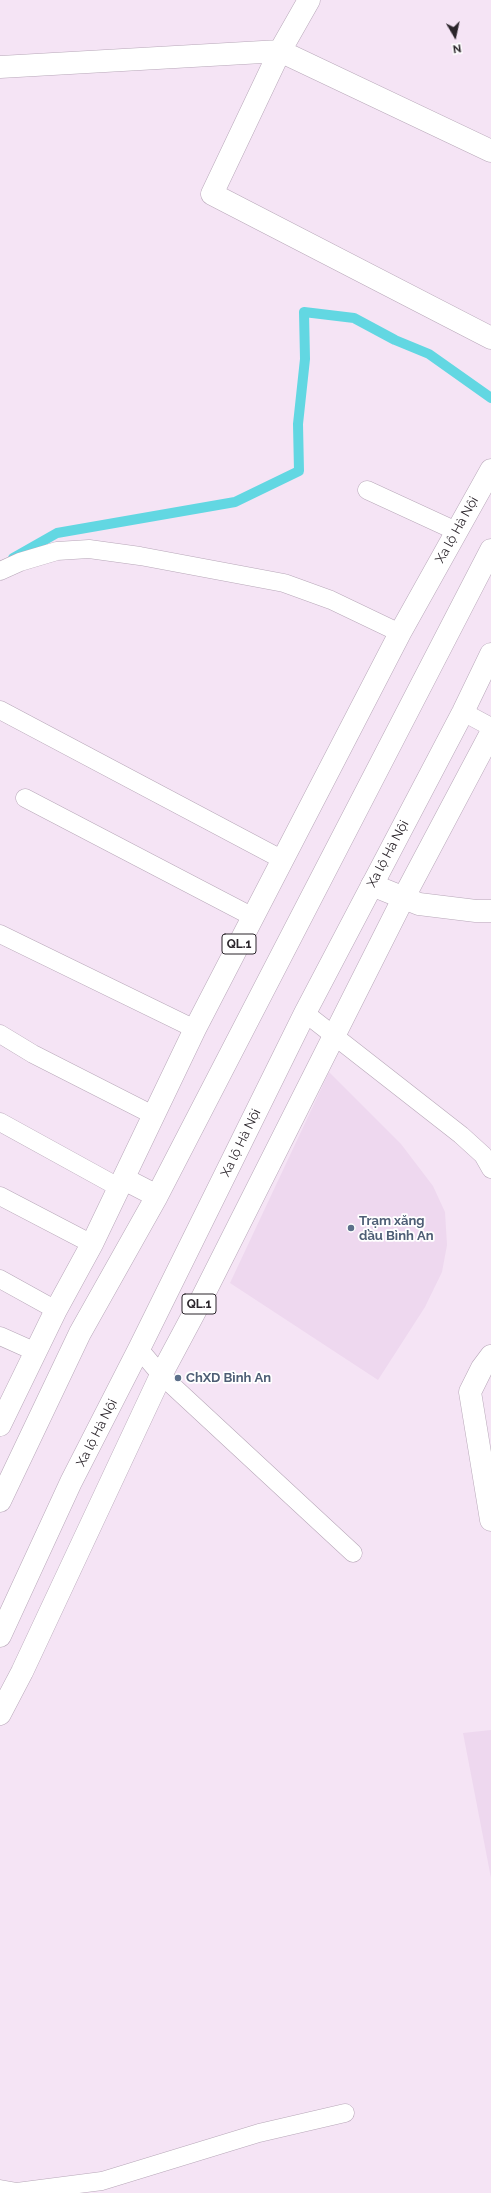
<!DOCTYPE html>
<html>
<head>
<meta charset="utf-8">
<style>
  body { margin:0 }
  #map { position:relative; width:491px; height:2193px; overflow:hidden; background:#f5e4f5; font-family:Raleway,sans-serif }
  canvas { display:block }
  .north { position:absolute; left:435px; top:16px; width:40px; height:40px; -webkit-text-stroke:3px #fff; paint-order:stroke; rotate:171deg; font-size:11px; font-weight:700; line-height:16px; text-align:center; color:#2a242a }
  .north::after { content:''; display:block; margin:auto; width:14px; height:18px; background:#2a242a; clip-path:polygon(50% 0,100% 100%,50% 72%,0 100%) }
</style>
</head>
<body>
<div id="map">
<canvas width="491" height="2193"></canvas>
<div class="north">N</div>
</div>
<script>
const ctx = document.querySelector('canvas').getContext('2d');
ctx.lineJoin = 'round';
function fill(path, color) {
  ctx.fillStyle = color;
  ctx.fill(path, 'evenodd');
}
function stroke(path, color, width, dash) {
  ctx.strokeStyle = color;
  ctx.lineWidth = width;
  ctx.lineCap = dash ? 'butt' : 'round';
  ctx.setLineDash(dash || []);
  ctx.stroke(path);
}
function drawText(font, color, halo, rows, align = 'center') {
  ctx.font = font + ' Raleway,sans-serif';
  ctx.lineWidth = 3.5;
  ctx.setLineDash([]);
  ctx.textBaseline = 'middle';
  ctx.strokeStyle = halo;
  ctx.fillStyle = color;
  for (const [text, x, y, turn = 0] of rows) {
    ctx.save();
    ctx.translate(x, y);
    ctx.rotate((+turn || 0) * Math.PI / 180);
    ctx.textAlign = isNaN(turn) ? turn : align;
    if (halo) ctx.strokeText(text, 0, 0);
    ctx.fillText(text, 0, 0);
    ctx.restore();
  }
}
fill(new Path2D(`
  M329,1072l72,72 32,42 12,26 2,33 -5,27 -17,35 -47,73 -148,-97z
  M491,1730v148l-28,-145z`), '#eed8ef');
stroke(new Path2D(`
  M13,558l44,-25 178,-31 64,-31 -1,-47 7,-65 -1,-47 50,6 41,22 34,14 62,44`), '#62d7e2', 10);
const lane = new Path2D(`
  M367,490l89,41
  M0,571l20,-9 37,-11 32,-2 51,7 144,27 47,17 69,33
  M0,710l283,150
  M463,712l28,15
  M25,798l228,119
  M0,934l195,95
  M305,1013l156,122 22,20 8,14
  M0,1034l33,20 120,61
  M0,1122l120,66
  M0,1196l92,48
  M0,1279l56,31
  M0,1336l36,16
  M139,1349l22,26 192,178
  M0,2189l17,3 85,-11 157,-48 86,-20`);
const street = new Path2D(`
  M309,0l-29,51 -68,143 279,144
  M0,67l280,-16 211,100`);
const secondary = new Path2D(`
  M372,885l47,19 57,7h15
  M491,1356l-9,12 -12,24 21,128`);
const highway = new Path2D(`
  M124,1179l33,17
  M0,1425l56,-115 36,-66 103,-215 205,-396 91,-163
  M0,1501l80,-168 77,-137 334,-646
  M0,1636l71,-154 68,-133 166,-336 158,-301 28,-58
  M0,1714l22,-42 139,-297 39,-73 204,-405 87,-164`);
stroke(lane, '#b7a7b8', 19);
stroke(street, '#b7a7b8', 23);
stroke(secondary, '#b7a7b8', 23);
stroke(highway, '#b7a7b8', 23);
stroke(lane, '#fff', 18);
stroke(street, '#fff', 22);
stroke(secondary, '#fff', 22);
stroke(highway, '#fff', 22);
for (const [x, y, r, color] of [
  [351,1228,4,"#5c6f8a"],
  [178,1378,4,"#5c6f8a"]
]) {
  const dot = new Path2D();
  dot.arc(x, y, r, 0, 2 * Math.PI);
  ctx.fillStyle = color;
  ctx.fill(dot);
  stroke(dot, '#fff', 1.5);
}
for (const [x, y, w] of [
  [239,944,34],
  [199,1304,34]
]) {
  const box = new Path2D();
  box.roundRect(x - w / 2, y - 10, w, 20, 3);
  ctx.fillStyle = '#fff';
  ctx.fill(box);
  stroke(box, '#2a242a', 1);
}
drawText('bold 12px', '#2a242a', null, [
  ["QL.1",239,944],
  ["QL.1",199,1304]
]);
drawText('13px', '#2a242a', '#fff', [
  ["Xa lộ Hà Nội",457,530,-61],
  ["Xa lộ Hà Nội",388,854,-62],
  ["Xa lộ Hà Nội",241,1143,-64],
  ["Xa lộ Hà Nội",97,1433,-63]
]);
drawText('bold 13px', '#4e5e75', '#fff', [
  ["Trạm xăng",359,1221],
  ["dầu Bình An",359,1236],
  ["ChXD Bình An",186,1378]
], 'left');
</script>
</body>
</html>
